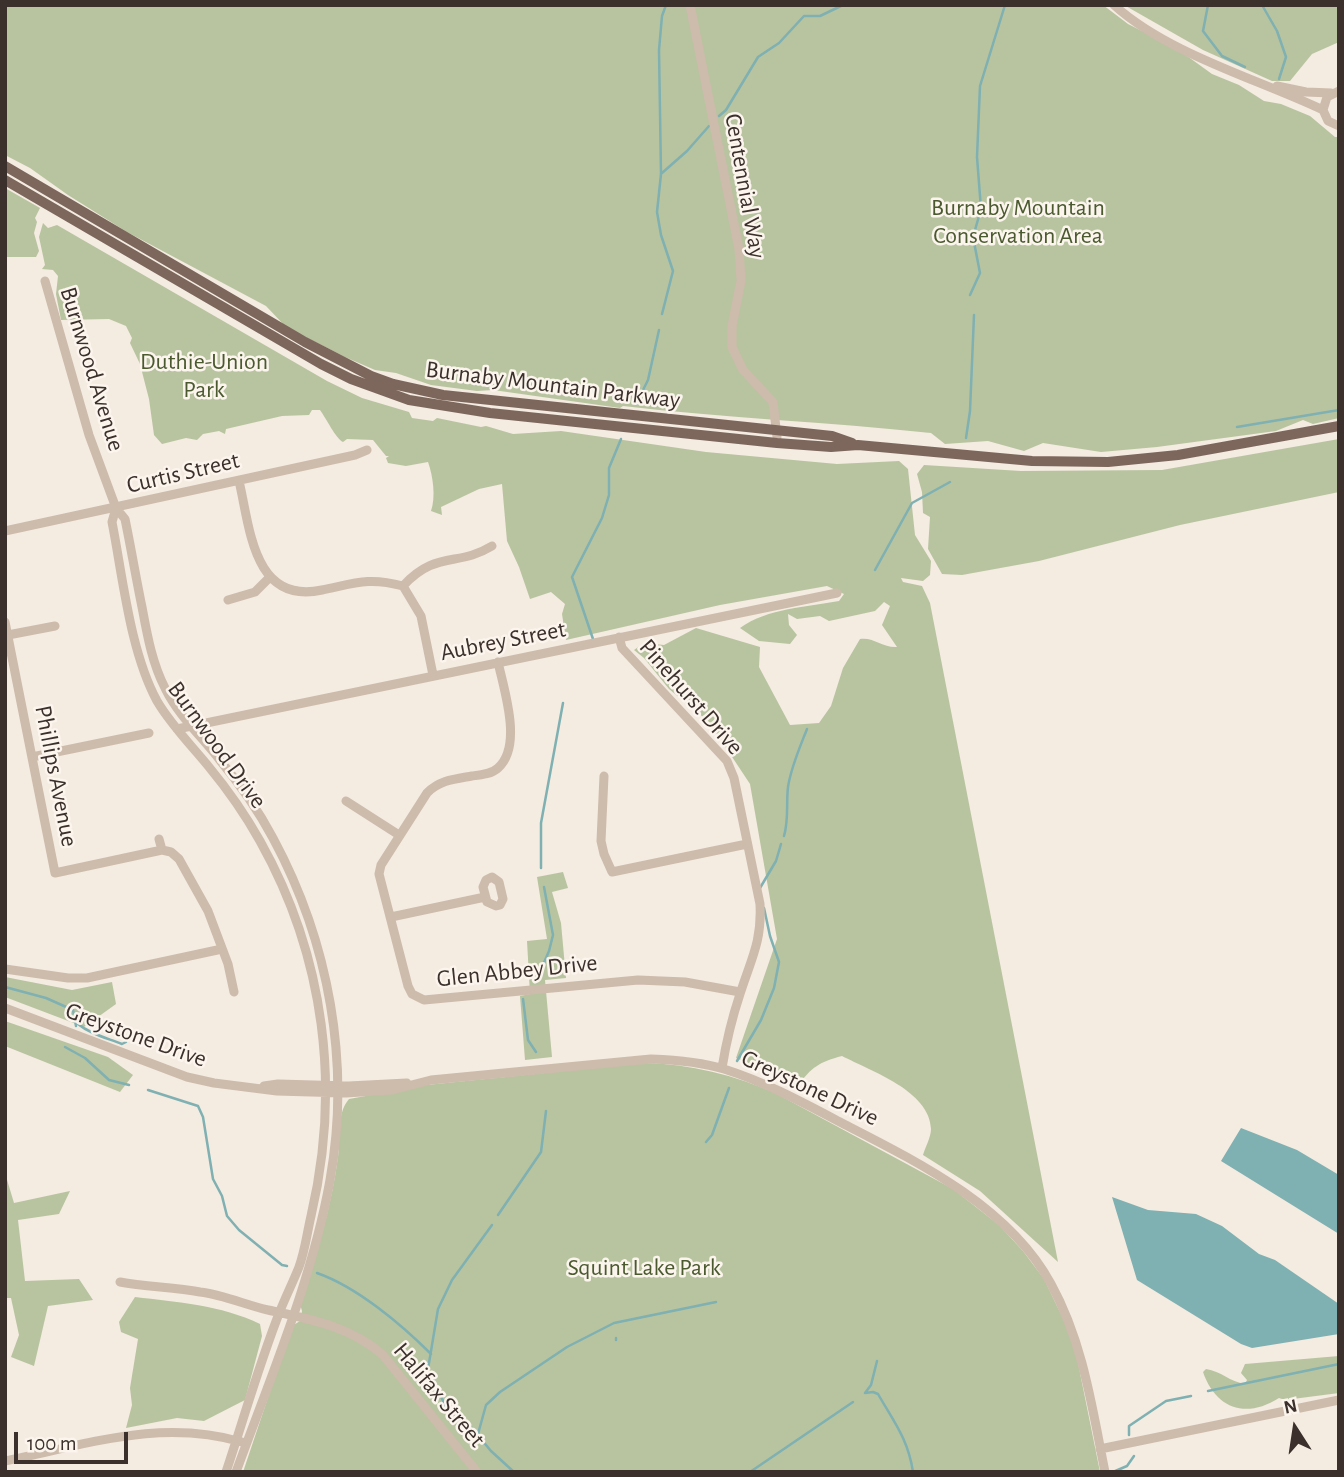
<!DOCTYPE html>
<html>
<head>
<meta charset="utf-8">
<style>
  body { margin:0 }
  #map { position:relative; width:1344px; height:1477px; overflow:hidden; background:#f4ebe1; font-family:"Alegreya Sans",sans-serif }
  canvas { display:block }
  .frame { position:absolute; inset:0; border:7px solid #3b302b; pointer-events:none }
  .north { position:absolute; left:1260px; top:1393px; width:70px; height:70px; -webkit-text-stroke:5px #fbf5ee; paint-order:stroke; rotate:348deg; font-size:19px; font-weight:700; line-height:28px; text-align:center; color:#3b302b }
  .north::after { content:''; display:block; margin:auto; width:24px; height:32px; background:#3b302b; clip-path:polygon(50% 0,100% 100%,50% 72%,0 100%) }
  .scale { position:absolute; left:14px; top:1432px; width:114px; height:32px; box-sizing:border-box; border:4px solid #3b302b; border-top:0; padding-left:9px; font-size:21px; line-height:24px; white-space:nowrap; color:#3b302b; -webkit-text-stroke:5px #fbf5ee; paint-order:stroke }
</style>
</head>
<body>
<div id="map">
<canvas width="1344" height="1477"></canvas>
<div class="frame"></div>
<div class="north">N</div>
<div class="scale">100 m</div>
</div>
<script>
const ctx = document.querySelector('canvas').getContext('2d');
ctx.lineJoin = 'round';
function fill(path, color) {
  ctx.fillStyle = color;
  ctx.fill(path, 'evenodd');
}
function stroke(path, color, width, dash) {
  ctx.strokeStyle = color;
  ctx.lineWidth = width;
  ctx.lineCap = dash ? 'butt' : 'round';
  ctx.setLineDash(dash || []);
  ctx.stroke(path);
}
function drawText(font, color, halo, rows, align = 'center') {
  ctx.font = font + ' "Alegreya Sans",sans-serif';
  ctx.lineWidth = 5;
  ctx.setLineDash([]);
  ctx.textBaseline = 'middle';
  ctx.strokeStyle = halo;
  ctx.fillStyle = color;
  for (const [text, x, y, turn = 0] of rows) {
    ctx.save();
    ctx.translate(x, y);
    ctx.rotate((+turn || 0) * Math.PI / 180);
    ctx.textAlign = isNaN(turn) ? turn : align;
    if (halo) ctx.strokeText(text, 0, 0);
    ctx.fillText(text, 0, 0);
    ctx.restore();
  }
}
fill(new Path2D(`
  M5,5h1098l25,19 48,24 36,26 27,11 25,16 17,3 29,12 25,21h4v281l-26,6 -10,-4 -27,11 -119,16 -56,5 -58,-9 -19,8 -36,-10 -43,3 -14,-11c-103,-11 -205,-15 -308,-27l-3,2 -127,-18 -16,1 -46,-6 -35,-12 -21,-3 -30,-13 -59,-30 -20,-21 -139,-74 -59,-37 -38,-27 -25,-13z
  M1124,5h215v37l-27,12 -22,27h-18l-69,-31z
  M5,188l35,20 -5,10 2,4 -3,11 5,18 -3,6h-31z
  M43,223l5,5 9,-3 270,156 35,17 47,14 3,6 21,3 4,-3 44,9 5,-1 27,8 48,-3 145,21 131,12 62,-3 9,8 7,66 16,26 -1,14 -7,6 -22,-3 2,4 19,4 8,17 128,659 -78,-71 -57,-36c2,-7 8,-18 8,-26 -1,-38 -60,-58 -89,-73 -22,6 -31,11 -44,30l-62,-28 41,-119 -27,-155 -41,-62 -40,-33 -25,-31 -10,-8 10,-7 20,2 32,-17 64,19 -1,20 31,58 29,-2 12,-17 12,-38 17,-29c14,-2 23,9 37,8l-15,-22 8,-19 -6,-4 -9,9 -46,10 -9,-5 -23,3 -9,-5 1,11 8,10 -7,9 -31,-3 -19,-13c28,-20 67,-21 99,-27l5,-7 -17,-8 -107,19 -154,35 -4,-26 3,-10 -14,-12 -21,7 -11,-32 -12,-26 -5,-57 -23,5 -38,18 1,8 -11,-4c5,-14 2,-35 -3,-49l-22,4 -18,-3 -2,-5 3,-2h-3l-13,-16 -26,-1 -4,3c-7,-3 -17,-24 -23,-32h-8l-3,5 -27,1 -56,13 -1,5 -6,-3 -16,3 -6,6 -11,-2 -24,6 -8,-9 -5,-36 -9,-35 -10,-21 2,-5 -6,-12 -17,-7 -48,1 -5,-26 2,-18 -5,-6 -11,-1 3,-4 -6,-28z
  M1339,439v53l-159,33 -141,36 -77,14 -20,-1 -14,-25 2,-32 -7,-4 -1,-21 -5,-18 7,-9 97,6 141,-1z
  M563,872l5,16 -16,4 9,31 5,55 -21,2 7,77 -27,3 -5,-64 10,-2 -3,-53 20,-2 -10,-62z
  M5,977l67,13 40,-8 4,22 -32,23 -79,-30z
  M5,1021l103,36 25,18 -13,17 -115,-46z
  M644,1063c46,1 91,12 133,31l176,95 46,36 24,26 21,28 26,54 7,25 23,114h-857l49,-146 8,-5 2,-10 -2,-7c17,-49 31,-96 38,-147 3,-19 -2,-43 11,-58l77,-14z
  M5,1173l9,30 56,-12 -11,23 -41,6 7,61 54,-2 14,21 -45,6 -14,60 -23,-9 8,-22 -8,-37h-6z
  M135,1297c42,5 86,8 125,27l2,12 -17,64 -41,21 -27,-3 -51,10 6,-23 -2,-17 8,-49 -17,-7 -2,-10z
  M1339,1356v37l-54,7 -6,-2c-33,21 -63,11 -76,-26l3,-3c15,2 24,13 39,15l2,-4 -6,-7 4,-9z`), '#b8c4a0');
fill(new Path2D(`
  M1241,1128l56,22 42,25v59l-118,-73z
  M1112,1197l36,13 48,4 26,12 37,28 16,6 64,44v30l-87,14 -11,-4 -104,-64z`), '#7fb0b2');
stroke(new Path2D(`
  M1208,5l-5,26 19,25 23,11
  M1262,5l15,26 9,26 -7,22
  M719,116l7,-6 32,-53 21,-14 25,-27h16l23,-11
  M662,173l25,-22 22,-25
  M970,295l10,-22 -7,-36 8,-28 -4,-52 3,-71 25,-81
  M662,314l11,-43 -12,-36 -4,-23 4,-38 -2,-124 3,-34 4,-11
  M636,404l12,-24 11,-50
  M1237,427l102,-17
  M966,438l4,-27 4,-96
  M875,570l37,-67 38,-21
  M593,639l-21,-62 30,-59 7,-23v-27l12,-29
  M784,836c5,-17 2,-32 4,-49 3,-20 12,-40 19,-58
  M541,868v-45l22,-120
  M760,888l16,-27 5,-17
  M537,979l12,-28 4,-16 -9,-48
  M5,987l41,11 27,12 3,16
  M523,999l5,41 8,12
  M78,1024c12,10 29,14 44,20l4,-2
  M65,1047l20,11 24,22 20,5
  M737,1061l24,-41 13,-32 5,-26 -9,-26 -6,-28
  M148,1090l50,16 5,11 10,62 9,17 5,20 12,14 43,35 5,1
  M706,1142l6,-7 17,-47
  M498,1215l43,-63 5,-41
  M492,1225l-40,55 -14,29 -10,60 18,38 15,8 30,36 23,21
  M317,1273c40,14 84,51 114,81
  M616,1340v-2
  M1208,1391l131,-27
  M865,1393l8,-1 5,2c16,28 30,45 35,78
  M865,1393l6,-8 6,-24
  M478,1434l8,-29 14,-13 67,-45 47,-24 102,-21
  M1129,1435v-9l37,-25 25,-5
  M750,1472l103,-70
  M1113,1472l14,-6 7,-10`), '#7fb0b2', 2.5);
stroke(new Path2D(`
  M690,5l49,244 2,32 -9,45v21l11,23 30,32 4,35
  M1114,5c54,49 144,74 209,105
  M1277,86l29,6 25,1
  M1339,91l-12,6 -4,13 5,11 11,5
  M45,281l44,154 27,73 9,11c6,29 11,59 17,88 5,27 10,56 23,81 13,27 36,48 54,71 20,24 39,51 54,79 56,104 78,225 57,342 -18,100 -59,196 -94,292
  M239,481c11,46 14,124 83,109 34,-7 47,-13 81,-4l18,30 12,59
  M116,508l-4,14c11,56 18,129 45,179 14,24 35,45 52,66 19,23 37,49 51,74 65,116 81,247 51,375 -4,17 -6,35 -12,51 -6,15 -13,29 -19,44 -21,53 -36,107 -54,161
  M5,531l350,-76 12,-5
  M403,586c33,-36 55,-19 89,-40
  M228,600l27,-8 14,-14
  M5,622l50,251 107,-23 9,2 8,7 29,52 20,53 6,28
  M8,635l47,-9
  M619,637l3,11 105,113 7,17 26,126c2,38 -9,55 -20,90 -8,24 -14,49 -18,74
  M498,662c6,28 25,84 0,106 -6,6 -17,7 -26,8 -17,3 -32,4 -45,17l-46,72 -2,9 29,112 4,8 12,6 214,-20 47,2 55,10
  M177,729l660,-136
  M32,757l117,-24
  M604,776l-3,65 3,13 8,18 135,-28
  M346,801l53,34
  M159,839l3,11
  M492,877l7,5 4,17 -3,6 -4,1 -9,-4 -4,-15 3,-7z
  M391,917l94,-20
  M5,969l63,9h19l135,-29
  M5,1008l182,69 27,6 63,8 69,2 46,-3 39,-10 220,-21c25,1 50,3 73,10 41,13 78,33 116,53 76,39 169,84 211,162 32,58 41,123 54,188
  M264,1086l14,-2 71,2 58,-3
  M120,1282c26,5 54,5 80,10 24,3 46,13 68,18 42,9 81,16 115,45l94,117
  M1100,1449l239,-49
  M5,1461c81,-16 154,-43 237,-19`), '#cdbbac', 9);
stroke(new Path2D(`
  M5,166l300,176 66,34 22,8 50,11 389,41 20,7
  M5,180l316,184 30,15 58,21 81,13 287,30 54,4 27,-2 174,16 76,1 70,-7 161,-29`), '#7d675c', 10);
drawText('24px', '#3b302b', '#fbf5ee', [
  ["Centennial Way",745,186,80],
  ["Burnwood Avenue",92,369,73],
  ["Burnaby Mountain Parkway",553,385,7],
  ["Curtis Street",183,473,-13],
  ["Aubrey Street",503,641,-11],
  ["Pinehurst Drive",691,697,49],
  ["Burnwood Drive",217,745,54],
  ["Phillips Avenue",56,776,79],
  ["Glen Abbey Drive",517,971,-6],
  ["Greystone Drive",136,1035,20],
  ["Greystone Drive",810,1088,25],
  ["Halifax Street",439,1395,50]
]);
drawText('24px', '#4a5a2e', '#fbf5ee', [
  ["Burnaby Mountain",1018,208],
  ["Conservation Area",1018,236],
  ["Duthie-Union",204,362],
  ["Park",204,390],
  ["Squint Lake Park",644,1268]
]);
</script>
</body>
</html>
